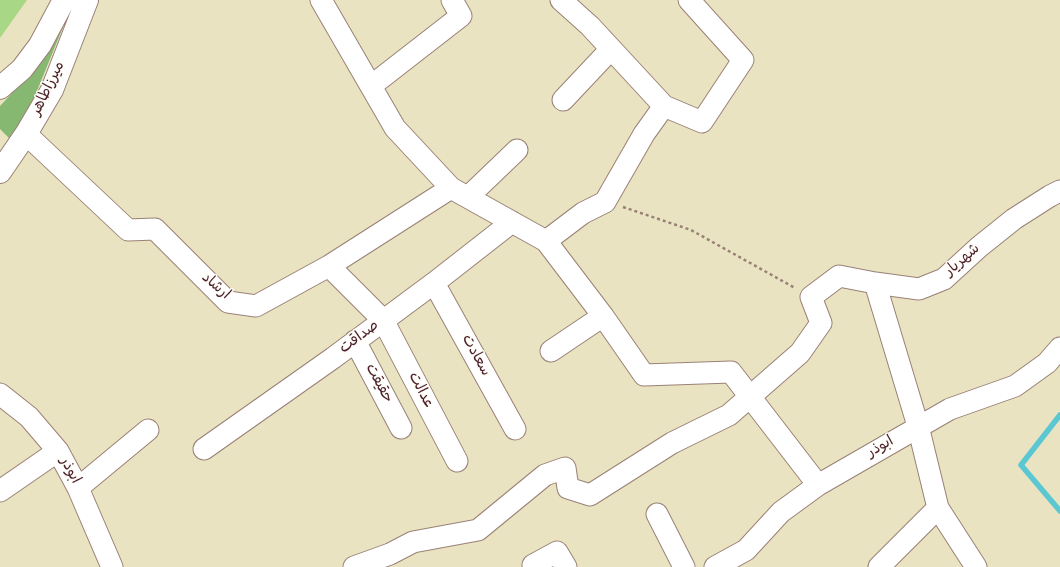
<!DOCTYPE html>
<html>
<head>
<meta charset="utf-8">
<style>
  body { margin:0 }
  canvas { display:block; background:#e9e3c2 }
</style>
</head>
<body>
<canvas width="1060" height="567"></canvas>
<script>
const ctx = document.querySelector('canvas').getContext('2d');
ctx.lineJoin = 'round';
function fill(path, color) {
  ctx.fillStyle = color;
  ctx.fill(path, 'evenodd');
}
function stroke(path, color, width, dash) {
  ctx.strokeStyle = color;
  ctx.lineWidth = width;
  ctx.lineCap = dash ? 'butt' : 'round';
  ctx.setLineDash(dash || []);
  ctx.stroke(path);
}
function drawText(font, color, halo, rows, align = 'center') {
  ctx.font = font + ' "Gochi Hand","Playpen Sans Arabic",sans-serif';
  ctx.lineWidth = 3;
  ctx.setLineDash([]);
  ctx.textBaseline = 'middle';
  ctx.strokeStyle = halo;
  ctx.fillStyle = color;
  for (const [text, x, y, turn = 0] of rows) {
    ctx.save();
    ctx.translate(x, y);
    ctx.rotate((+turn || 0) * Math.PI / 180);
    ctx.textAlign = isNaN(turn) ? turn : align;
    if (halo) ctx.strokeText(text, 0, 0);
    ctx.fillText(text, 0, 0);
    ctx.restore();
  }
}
fill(new Path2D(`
  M0,0h27l-27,38z`), '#a8d785');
fill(new Path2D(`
  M63,27l-35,86 -16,28 -12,-12v-23l30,-32z`), '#86b872');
stroke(new Path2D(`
  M1060,415l-39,50 39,46`), '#5bc7d2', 5.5);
const street = new Path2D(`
  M321,0l74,128 56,60 95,53 57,75 41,59 87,-3 87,113
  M561,0l29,26 74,80
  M371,86l90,-70 -9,-16
  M563,100l48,-51
  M26,134l102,96 27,-1 73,73 28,4 73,-40 122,-78
  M468,197l49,-47
  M546,241l37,-28 22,-11 39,-68 20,-28 38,16 41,-62 -54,-60
  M329,266l54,54 74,141
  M434,283l81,146
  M875,283l43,143 20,82 38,59
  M355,341l46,87
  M551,351l52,-35
  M0,394l29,23 29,34 20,37 34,79
  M204,449l129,-91 101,-75 78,-61
  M78,488l70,-58
  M0,491l58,-40
  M657,514l27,53
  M533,565l24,-13 9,15
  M354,567l36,-13 23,-12 65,-12 67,-55 20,-7 3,20 22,7 82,-52 57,-28 71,-62 21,-30 -10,-26 28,-21 36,7 44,6 25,-10 35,-32 35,-28 36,-23 10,-5
  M715,567l31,-17 35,-38 37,-27 132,-76 65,-23 32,-23 13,-15
  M879,567l59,-59`);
const secondary = new Path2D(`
  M0,88l22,-19 18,-24 24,-45
  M0,172l26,-38 26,-44 35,-90`);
stroke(street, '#9a8176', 23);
stroke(secondary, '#9a8176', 24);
stroke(new Path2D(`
  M623,207l68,23 104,58`), '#9a8176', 2.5, [3, 3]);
stroke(street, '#fff', 21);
stroke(secondary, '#fff', 22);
drawText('15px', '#4a1f2b', '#fdfcf7', [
  ["میرزاطاهر",49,89,-64],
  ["شهریار",963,261,-41],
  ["ارشاد",215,287,41],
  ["صداقت",360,338,-37],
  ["سعادت",475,356,61],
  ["حقیقت",378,384,62],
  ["عدالت",420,391,62],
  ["ابوذر",881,448,-30],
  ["ابوذر",69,471,62]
]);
</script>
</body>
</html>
